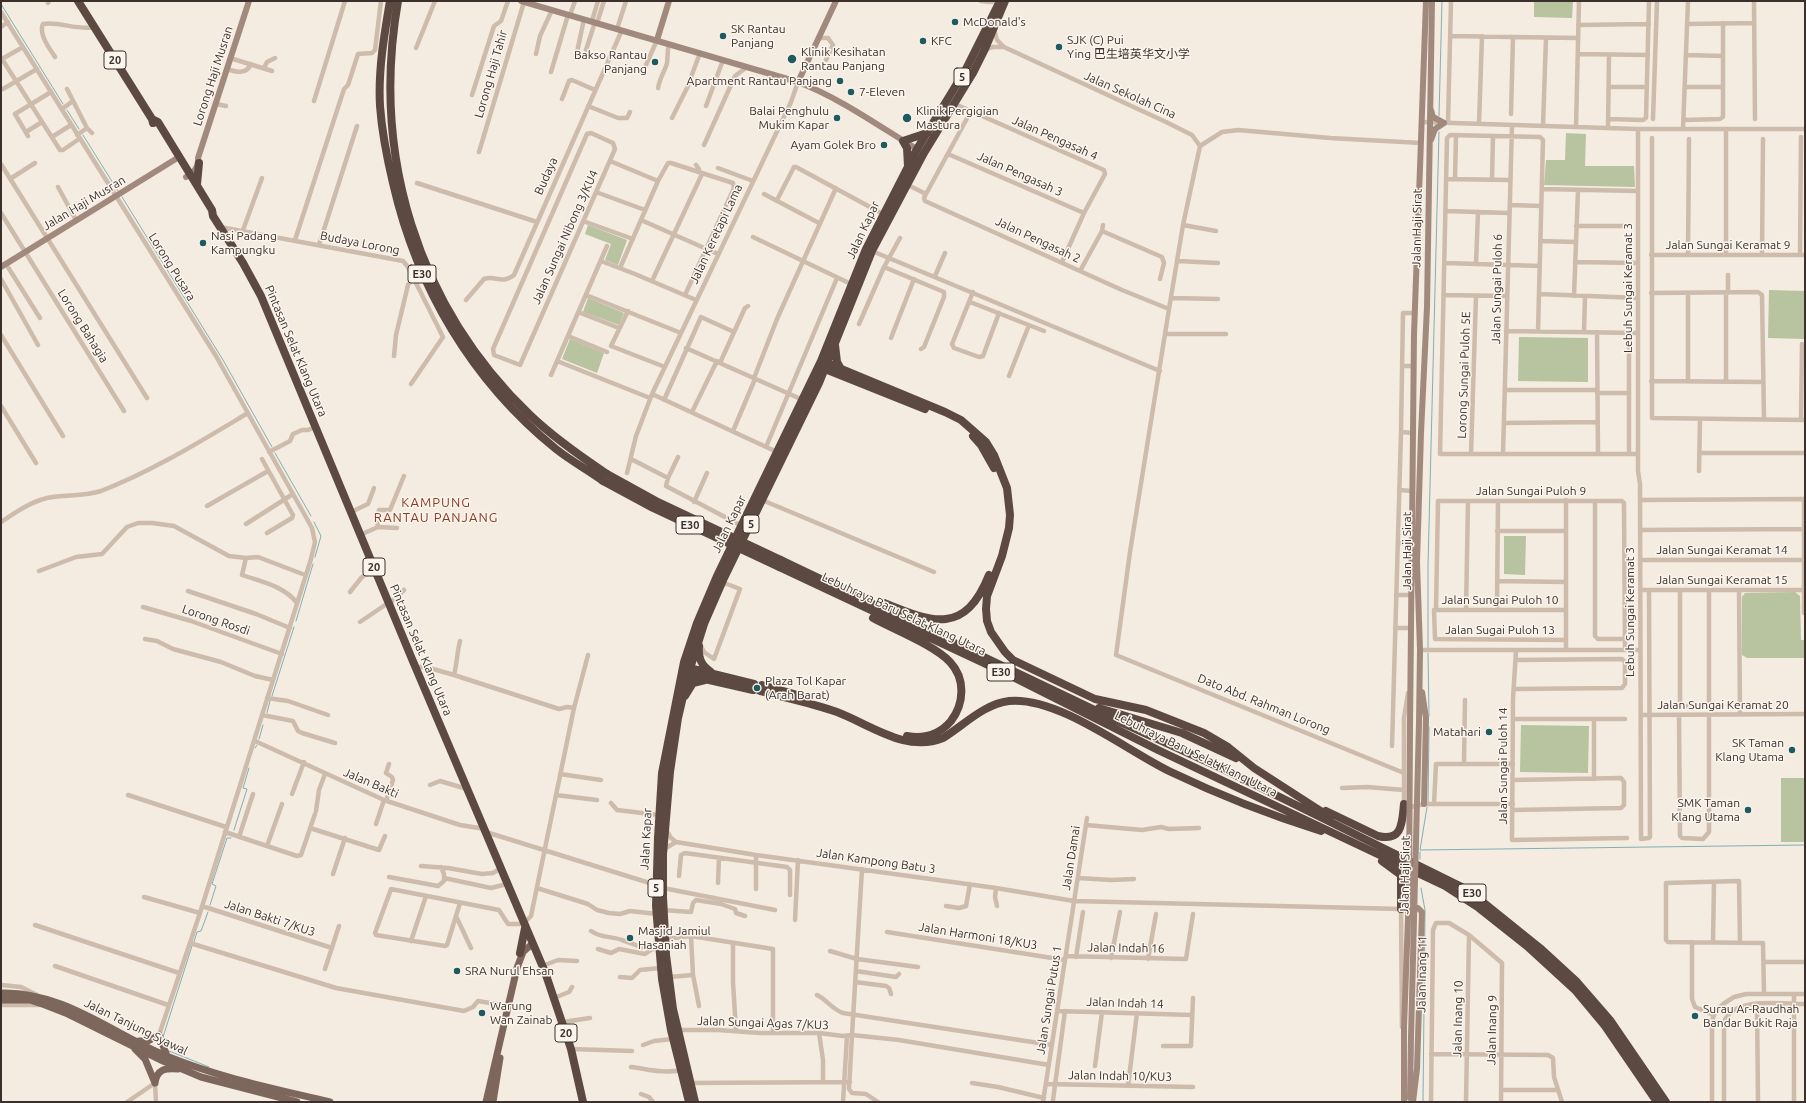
<!DOCTYPE html>
<html>
<head>
<meta charset="utf-8">
<style>
  body { margin:0 }
  #map { position:relative; width:1806px; height:1103px; overflow:hidden; background:#f4ebe1; font-family:Ubuntu,sans-serif }
  canvas { display:block }
  .frame { position:absolute; inset:0; border:2px solid #3b302b; pointer-events:none }
</style>
</head>
<body>
<div id="map">
<canvas width="1806" height="1103"></canvas>
<div class="frame"></div>
</div>
<script>
const ctx = document.querySelector('canvas').getContext('2d');
ctx.lineJoin = 'round';
function fill(path, color) {
  ctx.fillStyle = color;
  ctx.fill(path, 'evenodd');
}
function stroke(path, color, width, dash) {
  ctx.strokeStyle = color;
  ctx.lineWidth = width;
  ctx.lineCap = dash ? 'butt' : 'round';
  ctx.setLineDash(dash || []);
  ctx.stroke(path);
}
function drawText(font, color, halo, rows, align = 'center') {
  ctx.font = font + ' Ubuntu,"Noto Sans SC",sans-serif';
  ctx.lineWidth = 3;
  ctx.setLineDash([]);
  ctx.textBaseline = 'middle';
  ctx.strokeStyle = halo;
  ctx.fillStyle = color;
  for (const [text, x, y, turn = 0] of rows) {
    ctx.save();
    ctx.translate(x, y);
    ctx.rotate((+turn || 0) * Math.PI / 180);
    ctx.textAlign = isNaN(turn) ? turn : align;
    if (halo) ctx.strokeText(text, 0, 0);
    ctx.fillText(text, 0, 0);
    ctx.restore();
  }
}
fill(new Path2D(`
  M1534,1h39l-1,17 -38,-1z
  M1566,133l20,1 -1,32h49l1,21 -91,-2 2,-25h19z
  M588,225l39,15 -9,25 -13,-5 6,-16 -26,-10z
  M1769,290l36,1v48l-37,-1z
  M588,298l36,15 -5,12 -36,-13z
  M1519,337l69,1v44l-70,-1z
  M570,339l34,14 -7,20 -35,-14z
  M1504,536h22l-1,39 -21,-1z
  M1795,592l5,4 1,44h4v18h-58l-5,-3v-58l3,-4z
  M1521,725l68,1 -1,47 -68,-1z
  M1781,778h24v64h-24z`), '#b8c4a0');
stroke(new Path2D(`
  M1,4l62,100
  M67,110l12,19
  M1439,116l3,-115
  M83,135l35,56
  M122,197l101,163 49,87
  M275,453l36,63
  M314,522l7,14 -6,21
  M296,621l17,-57
  M1428,648v-83l11,-433
  M1428,653l1,63
  M272,696l22,-69
  M267,713l3,-12
  M259,739l4,-14
  M255,748l2,-3
  M1428,802l1,-75
  M1427,807l-7,43 385,-5
  M234,830l13,-41 -4,-1 6,-20
  M1420,852v7
  M1421,888l4,22 -2,192
  M210,905l6,-19 -4,-2 15,-46h4
  M194,942l3,-10 4,-1 7,-19
  M163,1037l29,-91
  M169,1051l40,16`), '#7fb0b2', 1);
stroke(new Path2D(`
  M981,1l8,1 9,-1
  M1754,1l1,118
  M48,3l1,-2
  M1,12l215,344 96,172 3,14 -4,17 -111,354 -41,122
  M570,15l5,-14
  M592,21l6,-20
  M597,23l7,-22
  M1687,24l67,-1
  M1578,25l71,-1
  M1,27l7,-5
  M617,29l9,-28
  M994,29l3,11 7,7 162,75 26,13 8,11
  M1450,36l128,2
  M818,38h10l5,7 -7,15
  M23,47l-21,12 58,91h3l16,-11
  M416,48l19,-47
  M986,49l7,-2h11
  M586,50l9,-28
  M536,54l4,-18 12,-26
  M1578,54l70,1
  M1686,55l37,1
  M55,57c-5,-8 -17,-23 -12,-33 17,-3 34,7 52,3
  M576,57l8,-38
  M230,58l42,13
  M646,65l11,-25
  M264,68l3,-6 8,-4
  M227,69c9,3 19,6 24,-5
  M551,72l17,-57
  M1609,87h38
  M1685,87h38
  M658,88c2,-11 7,-17 9,-25 1,-7 0,-12 2,-19
  M3,89l34,-20
  M67,89l20,39 -10,7
  M472,95l22,-69 7,-5 7,-20
  M562,99l7,-18 3,-1 23,10
  M314,101l31,-100
  M216,104l10,2
  M955,104l149,66 1,4 -21,39 -22,49
  M588,106l30,12h9l3,-6
  M706,106l17,-46
  M62,109l11,-8
  M1511,114l2,-77
  M672,118l15,-30 13,-35
  M1608,119l35,1 3,-2 3,-117
  M1653,119l4,-118
  M1684,120l36,-1 3,-2v-94
  M1422,122l216,7h167
  M1448,123l3,-122
  M1479,124l3,-88
  M1543,126l3,-88
  M1576,127l3,-126
  M87,128l5,5
  M1608,128l1,-73
  M1638,129v342l2,13 1,355 8,-1 1,-1 -1,-247
  M1683,129l5,-128
  M26,132l16,-10
  M591,133l22,10 2,6 -95,216 -26,-10 -1,-6 94,-215z
  M28,136l-13,-22 36,-22
  M52,137l19,-12
  M1652,138v280l153,2
  M704,145l31,-69 12,-9
  M479,152l45,-150
  M948,154l136,59
  M610,161l48,20
  M1,164l146,234
  M696,165l3,4 -1,3
  M718,168l35,13
  M10,179l25,-16
  M1446,179l64,1
  M1455,179l1,-44
  M1492,180l1,-44
  M417,183l120,39
  M906,184l20,10 -2,4 1,3 197,89 47,19
  M58,187l18,33
  M1542,189l96,2
  M596,192l49,18
  M764,194l55,29
  M926,194l45,-83
  M777,200l17,-33h2l87,47
  M1510,205l31,1
  M1446,211l63,2
  M1,213l123,198
  M641,220l77,34
  M583,221l50,18
  M1183,225l33,6
  M1576,226h50
  M220,227l183,34 5,6 35,70 -32,47
  M243,230l19,-52
  M1102,231l60,26 2,6 -4,16
  M753,237l98,47
  M295,240l49,-151 4,-4 10,-31 14,-1 3,-3 6,-49
  M1540,241l36,1
  M319,245l38,-119
  M872,251l288,120
  M1651,255h154
  M1688,255l1,-116
  M1726,255v-126
  M1762,255l1,-116
  M1800,255l1,-118
  M601,261l34,13 61,26
  M1178,261l40,2
  M1575,262l63,1
  M1445,263l95,3
  M6,264l34,54
  M1476,264l2,-52
  M884,267l60,25v5l-20,50 -3,2
  M620,268l38,-87 10,-18h3l62,20 1,5 -49,107
  M1080,271l22,-40 1,-6
  M1728,275v18
  M935,276l10,-23
  M1,279l37,66
  M652,281l50,-107
  M973,292l-21,52 2,4 25,9 4,-1 16,-43
  M1651,293l107,-1 4,3 2,124
  M1688,293v88
  M1726,293v89
  M1539,294l99,4
  M586,295l95,38
  M1444,295l63,1
  M1574,296l4,-106
  M1172,298l46,1
  M466,300l18,-21c12,-4 17,6 30,-4l108,-245
  M970,302l74,29
  M628,311l-17,35 54,21
  M578,312l41,16
  M859,324l25,-57 16,-29
  M1506,331l132,2
  M1538,331l5,-191 -3,-3 -90,-2 -3,3 -7,316h198
  M1584,332l1,-36
  M1597,332l1,122
  M1166,334h60
  M1,335l62,101
  M568,336l39,16
  M891,338l23,-59
  M686,348l117,52
  M394,356l2,-21 12,-50 5,-7
  M557,361l93,37
  M720,363l25,-55 3,-2
  M1402,366h12
  M551,375l56,-129
  M1009,376l20,-51
  M754,378l23,-59 59,-131
  M1651,381l112,1
  M1505,390h92
  M1597,393h32
  M652,394l125,58
  M664,400l37,-83 33,15
  M1,406l35,57
  M692,412l25,-51
  M1801,420l1,-76
  M1504,423l94,-1
  M733,431l22,-52
  M1401,432l2,-119h12
  M766,447l71,-169
  M269,452l21,-11 3,-7 9,-4h6l7,-3
  M1700,453h105
  M1471,454l5,-158
  M1503,454l9,-329
  M1629,454v-121
  M678,457l-10,21 -2,8 76,40
  M262,459l31,56 -1,3 -25,15
  M631,459l37,19
  M1699,471l1,-52
  M627,473l9,-37 16,-42 139,-292 7,-20
  M1399,490l13,1
  M1804,499v114
  M762,500l172,72
  M1566,500v150
  M1640,500l165,-1
  M1595,501v135l3,3h27
  M694,502l13,-29
  M207,506l61,-35
  M351,512l17,-8 6,-16
  M1,522c14,-9 29,-20 46,-24 17,-4 36,-1 54,-7 52,-20 100,-50 147,-78
  M246,524l47,-30
  M378,527l-1,-7 2,-10h11l14,-34
  M1640,530l164,-1
  M1497,531h68
  M360,535l18,-8 19,1
  M1398,543h13
  M246,558l-4,17c20,7 42,11 55,28
  M1640,560h164
  M39,571l37,-14 26,-3 25,-27 11,-4h14l22,3 55,30 17,2 12,-1 47,18
  M1497,581l69,1
  M1640,590h164
  M1680,590v116h29v-116
  M1739,590l1,124
  M188,591l68,23 34,14
  M350,592l12,-15 12,-8
  M1396,595h14
  M389,604l15,-14
  M143,607l48,14 91,33
  M1436,609l2,-108h184l2,2 1,147
  M1497,609l1,-108
  M1466,610l2,-109
  M360,622l28,-19
  M1395,628h15
  M145,639l12,2 16,8 48,13 34,14 18,4
  M1566,640l-131,-1 -1,-29h132
  M700,644l4,8 10,7 26,-70 -13,-5h-6
  M1420,650h220
  M1516,651l-3,48 -1,141 115,-2
  M415,667h11l28,8c3,-12 3,-22 6,-34
  M454,675l105,34 8,-2 7,1
  M1514,689l108,-1 3,-4v-22l-3,-3 -106,1
  M1408,693l-4,25v86l7,3 13,-3h89
  M267,698l21,3 40,14
  M262,715l31,6 5,10 4,2 33,10
  M1641,715l164,-1
  M1679,715l1,121 2,2 21,1 6,-7v-117
  M1513,719h112
  M1594,719v60
  M255,741l129,59 76,25 25,4
  M1392,746l9,-314 13,1
  M1464,764l1,-64
  M1404,773l-288,-118 14,-103 39,-243 14,-84 17,-79 22,-14 16,-2 92,8 91,5
  M560,774l41,6
  M430,785l10,-4 27,8
  M1342,788l25,-1 37,3
  M292,794l12,-32
  M128,795l98,32
  M556,795l41,5
  M386,801l7,-21 -1,-3 -6,-4 3,-9
  M611,803l6,7 42,5
  M1434,804l2,-40h77
  M1513,810l108,-2 3,-3v-23l-3,-4 -108,2
  M316,811l3,-21 6,-16
  M376,824l8,-24
  M1086,825l56,5 19,-3 8,2 30,-1
  M310,828l69,22 6,-14
  M667,831l4,7 5,4 80,13 240,33 78,13 327,8 1,118
  M225,832l72,24 4,-1 14,-41
  M486,832l170,53
  M239,837l14,-43
  M267,846l15,-42
  M664,853l2,-5 10,-6
  M756,855v34
  M421,866l27,2 34,6 11,-1 8,-5
  M333,874l12,-36
  M679,876l2,-21 4,-2 102,14 3,3v25
  M389,877l49,9 6,-5v-7l-3,-7
  M444,878l47,10 16,-4
  M1078,878l33,2 23,-1
  M718,883l1,-25
  M537,888l51,16 9,6 12,3 11,1 10,-3 27,3
  M663,888l112,22
  M996,888l-1,9 2,9
  M144,897l56,16
  M460,903l-13,42 -2,1 -69,-11 -1,-2 16,-44 108,21 9,14h15l8,-8 43,-208 14,-53
  M202,906l130,42
  M946,906l13,2 7,-2 4,-22
  M663,910l28,2 2,-9 3,-3 25,4 14,5 1,4 9,3
  M456,916l15,32
  M795,920l3,-60
  M35,925l144,48
  M591,931c10,7 20,5 31,9 12,4 22,10 36,9
  M887,932l178,28
  M691,936l2,39 6,31
  M665,939l26,-3 82,13v84
  M411,941l15,-45
  M1692,942v57l3,8 19,8
  M1713,942l1,-60
  M1740,942l-1,-61 -73,2v57l2,2 95,1 1,51
  M190,943l146,45 128,23 9,-4 5,-6 30,5
  M733,943v39l3,49
  M598,949l13,4 8,-4 26,5 6,-4
  M830,951l27,8 61,8
  M1066,956l120,3 7,-45
  M1076,957l7,-45
  M1111,958l9,-46
  M1148,959l8,-45
  M1764,962h41
  M55,966l113,39
  M542,966l16,-6 19,1
  M325,969l14,-43
  M856,971l40,6 3,-3
  M620,977l12,1 8,-8 20,-2
  M669,977l24,-2
  M855,982l31,4 3,2 2,6
  M1,985l20,2 16,8
  M817,995c10,5 15,14 26,18l209,32
  M554,998l15,-6 3,-5
  M1757,1004l1,98
  M1,1005h38
  M1058,1011l134,4
  M563,1022l27,-4
  M677,1030h41l42,3h59l24,3 9,-1 10,-166
  M819,1033l4,27v21
  M643,1045l11,-4 19,-2
  M1163,1046h28l2,-48
  M571,1049l61,2
  M1431,1054l117,1 5,3 1,19 8,25
  M1095,1066l7,-54
  M631,1067c17,2 33,7 50,3
  M690,1083l160,-1
  M972,1083l26,4 46,11
  M1046,1084l147,3
  M1128,1086l9,-73
  M1501,1090h57
  M641,1094l8,3 4,5
  M1053,1100l12,-89
  M127,1102l28,-19 1,19
  M843,1102l4,-66
  M878,1102l-12,-8 -14,-1 -3,-4 3,-54 47,5 150,25
  M1043,1102l44,-284
  M1431,1102l2,-172 3,-7h13l20,12 33,28 -1,139
  M1466,1102l3,-167
  M1712,1102v-72l1,-13 4,-7 6,-6 11,-7 12,-3h59
  M1724,1102v-80c10,-26 58,-18 81,-18
  M1794,1102v-108`), '#cdbbac', 4.5);
stroke(new Path2D(`
  M521,1l277,81c44,17 82,45 122,69
  M657,40l12,-39
  M798,82l38,-81
  M1431,110l2,7 11,6
  M1431,140l4,-11 9,-6
  M186,177c8,-5 13,-10 12,-19l51,-157
  M1,267l178,-110
  M1422,692l4,26 -2,86
  M1419,723l1,-73 -3,-88 4,-129 6,-126 5,-306
  M1410,725l4,-391 12,-333
  M1401,909l17,-1 4,4 -5,157 -4,33
  M1410,1098l1,-61
  M1404,1102v-75`), '#a18a7d', 6);
stroke(new Path2D(`
  M1,993c63,-2 113,42 168,64 52,21 107,32 161,45
  M1,1000h29l15,5 23,9 95,47 38,16 96,25
  M139,1041h9l11,-6 8,21
  M135,1049l10,10 10,24
  M155,1083c2,-14 10,-15 23,-14
  M486,1102l31,-134 6,-16 9,-8
  M493,1102l7,-44`), '#7d675c', 7);
stroke(new Path2D(`
  M78,1l74,118 1,4
  M390,1c-6,35 -12,70 -10,105 2,27 7,52 13,77 24,105 79,198 163,266 15,12 32,21 47,32
  M398,1c-27,154 19,305 132,414 24,23 50,41 77,59
  M152,119l6,3 54,88 1,6 30,47 18,33 151,363 133,313 26,77 12,53
  M908,166l-1,-18 -4,-7 24,-8
  M197,184l2,-21
  M835,345l2,17 4,7
  M822,361l123,51 16,8 25,22 8,13 13,33 3,27 -1,13 -7,28 -15,40 -1,13 1,12 4,11 14,20 8,8 82,39 51,11 58,23 24,14 26,21 76,49
  M820,367l105,42
  M973,436l8,9 13,23
  M781,560l339,162 99,45 249,123 72,58 37,34 33,38 56,82
  M779,567l228,107 151,76 287,136 34,22 48,38 48,44 30,36 52,76
  M884,603c49,20 81,32 105,-28
  M873,618c22,12 61,27 77,44 16,17 14,42 1,59 -11,13 -27,18 -44,15
  M699,646c-1,12 2,19 12,26
  M685,667l69,17
  M683,674l70,16
  M762,685l39,11
  M760,691c26,7 52,12 77,21 34,13 69,41 106,26 21,-13 41,-34 66,-37 49,-5 118,50 162,71 48,23 99,43 150,59
  M685,696l8,-13 12,-3
  M1099,708l83,25 54,25
  M1326,811l52,25c25,6 24,-14 26,-32
  M1382,861l19,14v34
  M520,953l5,-25
  M689,1102l-18,-72 -9,-51 -6,-73 2,-68 4,-65 22,-111 13,-39 20,-47 104,-215 45,-112 51,-100 49,-80 34,-68
  M695,1102l-22,-93 -7,-54 -3,-58v-43l7,-82 8,-54 10,-43 16,-51 20,-46 95,-195 53,-132 52,-98 49,-80 12,-24 20,-48`), '#5c4a42', 8);
stroke(new Path2D(`
  M1404,1027l5,-136 1,-166
  M1411,1037l8,-314`), '#a18a7d', 6);
stroke(new Path2D(`
  M607,474l49,27 125,59
  M603,481l50,27 126,59`), '#5c4a42', 8);
for (const [x, y, r, color] of [
  [955,22,4,"#1f5a5e"],
  [723,36,4,"#1f5a5e"],
  [923,41,4,"#1f5a5e"],
  [1059,47,4,"#1f5a5e"],
  [792,59,5,"#1f5a5e"],
  [655,62,4,"#1f5a5e"],
  [840,81,4,"#1f5a5e"],
  [851,92,4,"#1f5a5e"],
  [837,118,4,"#1f5a5e"],
  [907,118,5,"#1f5a5e"],
  [884,145,4,"#1f5a5e"],
  [203,243,4,"#1f5a5e"],
  [757,688,4,"#1f5a5e"],
  [1489,732,4,"#1f5a5e"],
  [1792,750,4,"#1f5a5e"],
  [1748,810,4,"#1f5a5e"],
  [630,938,4,"#1f5a5e"],
  [457,971,4,"#1f5a5e"],
  [482,1013,4,"#1f5a5e"],
  [1695,1016,4,"#1f5a5e"]
]) {
  const dot = new Path2D();
  dot.arc(x, y, r, 0, 2 * Math.PI);
  ctx.fillStyle = color;
  ctx.fill(dot);
  stroke(dot, '#fbf5ee', 1.5);
}
for (const [x, y, w] of [
  [115,60,22],
  [962,77,16],
  [422,274,28],
  [751,524,16],
  [690,525,28],
  [374,567,22],
  [1001,672,28],
  [656,888,16],
  [1472,893,28],
  [566,1033,22]
]) {
  const box = new Path2D();
  box.roundRect(x - w / 2, y - 9, w, 18, 3);
  ctx.fillStyle = '#fbf5ee';
  ctx.fill(box);
  stroke(box, '#3b302b', 1);
}
drawText('bold 11px', '#3b302b', null, [
  ["20",115,60],
  ["5",962,77],
  ["E30",422,274],
  ["5",751,524],
  ["E30",690,525],
  ["20",374,567],
  ["E30",1001,672],
  ["5",656,888],
  ["E30",1472,893],
  ["20",566,1033]
]);
drawText('12px', '#3b302b', '#fbf5ee', [
  ["McDonald's",963,22],
  ["SK Rantau",731,29],
  ["Panjang",731,43],
  ["SJK (C) Pui",1067,40],
  ["Ying 巴生培英华文小学",1067,54],
  ["KFC",931,41],
  ["Klinik Kesihatan",801,52],
  ["Rantau Panjang",801,66],
  ["Bakso Rantau",647,55,"right"],
  ["Panjang",647,69,"right"],
  ["Apartment Rantau Panjang",832,81,"right"],
  ["7-Eleven",859,92],
  ["Balai Penghulu",829,111,"right"],
  ["Mukim Kapar",829,125,"right"],
  ["Klinik Pergigian",916,111],
  ["Mastura",916,125],
  ["Ayam Golek Bro",876,145,"right"],
  ["Nasi Padang",211,236],
  ["Kampungku",211,250],
  ["Plaza Tol Kapar",765,681],
  ["(Arah Barat)",765,695],
  ["Matahari",1481,732,"right"],
  ["SK Taman",1784,743,"right"],
  ["Klang Utama",1784,757,"right"],
  ["SMK Taman",1740,803,"right"],
  ["Klang Utama",1740,817,"right"],
  ["Masjid Jamiul",638,931],
  ["Hasaniah",638,945],
  ["SRA Nurul Ehsan",465,971],
  ["Warung",490,1006],
  ["Wan Zainab",490,1020],
  ["Surau Ar-Raudhah",1703,1009],
  ["Bandar Bukit Raja",1703,1023]
], 'left');
drawText('12px', '#3b302b', '#fbf5ee', [
  ["Lorong Haji Tahir",491,74,-74],
  ["Lorong Haji Musran",213,76,-72],
  ["Jalan Sekolah Cina",1130,95,24],
  ["Jalan Pengasah 4",1055,138,24],
  ["Jalan Pengasah 3",1020,174,24],
  ["Budaya",546,176,-66],
  ["Jalan Haji Musran",84,203,-31],
  ["Jalan Haji Sirat",1417,228,-89],
  ["Jalan Kapar",863,230,-65],
  ["Jalan Keretapi Lama",716,234,-65],
  ["Jalan Sungai Nibong 3/KU4",565,237,-66],
  ["Jalan Pengasah 2",1038,240,25],
  ["Budaya Lorong",360,243,11],
  ["Jalan Sungai Keramat 9",1728,245],
  ["Lorong Pusara",172,267,58],
  ["Lebuh Sungai Keramat 3",1628,288,-90],
  ["Jalan Sungai Puloh 6",1497,289,-89],
  ["Lorong Bahagia",83,326,58],
  ["Pintasan Selat Klang Utara",296,351,67],
  ["Lorong Sungai Puloh 5E",1464,375,-88],
  ["Jalan Sungai Puloh 9",1531,491],
  ["Jalan Kapar",729,524,-64],
  ["Jalan Sungai Keramat 14",1722,550],
  ["Jalan Haji Sirat",1407,551,-90],
  ["Jalan Sungai Keramat 15",1722,580],
  ["Jalan Sungai Puloh 10",1500,600],
  ["Lebuh Sungai Keramat 3",1630,612,-90],
  ["Lebuhraya Baru Selat Klang Utara",904,614,25],
  ["Lorong Rosdi",216,620,19],
  ["Jalan Sugai Puloh 13",1500,630],
  ["Pintasan Selat Klang Utara",421,650,67],
  ["Dato Abd. Rahman Lorong",1264,704,22],
  ["Jalan Sungai Keramat 20",1723,705],
  ["Lebuhraya Baru Selat Klang Utara",1196,754,26],
  ["Jalan Sungai Puloh 14",1503,766,-90],
  ["Jalan Bakti",371,783,23],
  ["Jalan Kapar",646,839,-87],
  ["Jalan Damai",1071,858,-81],
  ["Jalan Kampong Batu 3",876,861,8],
  ["Jalan Haji Sirat",1405,875,-89],
  ["Jalan Bakti 7/KU3",270,918,18],
  ["Jalan Harmoni 18/KU3",978,936,9],
  ["Jalan Indah 16",1126,948,1],
  ["Jalan Inang 11",1422,974,-89],
  ["Jalan Sungai Putus 1",1049,1000,-81],
  ["Jalan Indah 14",1125,1003,2],
  ["Jalan Inang 10",1458,1019,-89],
  ["Jalan Sungai Agas 7/KU3",763,1023,2],
  ["Jalan Tanjung Syawal",136,1027,26],
  ["Jalan Inang 9",1492,1030,-89],
  ["Jalan Indah 10/KU3",1120,1076,1]
]);
ctx.letterSpacing = '1px';
drawText('13px', '#8c3b22', '#fbf5ee', [
  ["KAMPUNG",436,503],
  ["RANTAU PANJANG",436,518]
]);
ctx.letterSpacing = '0px';
</script>
</body>
</html>
